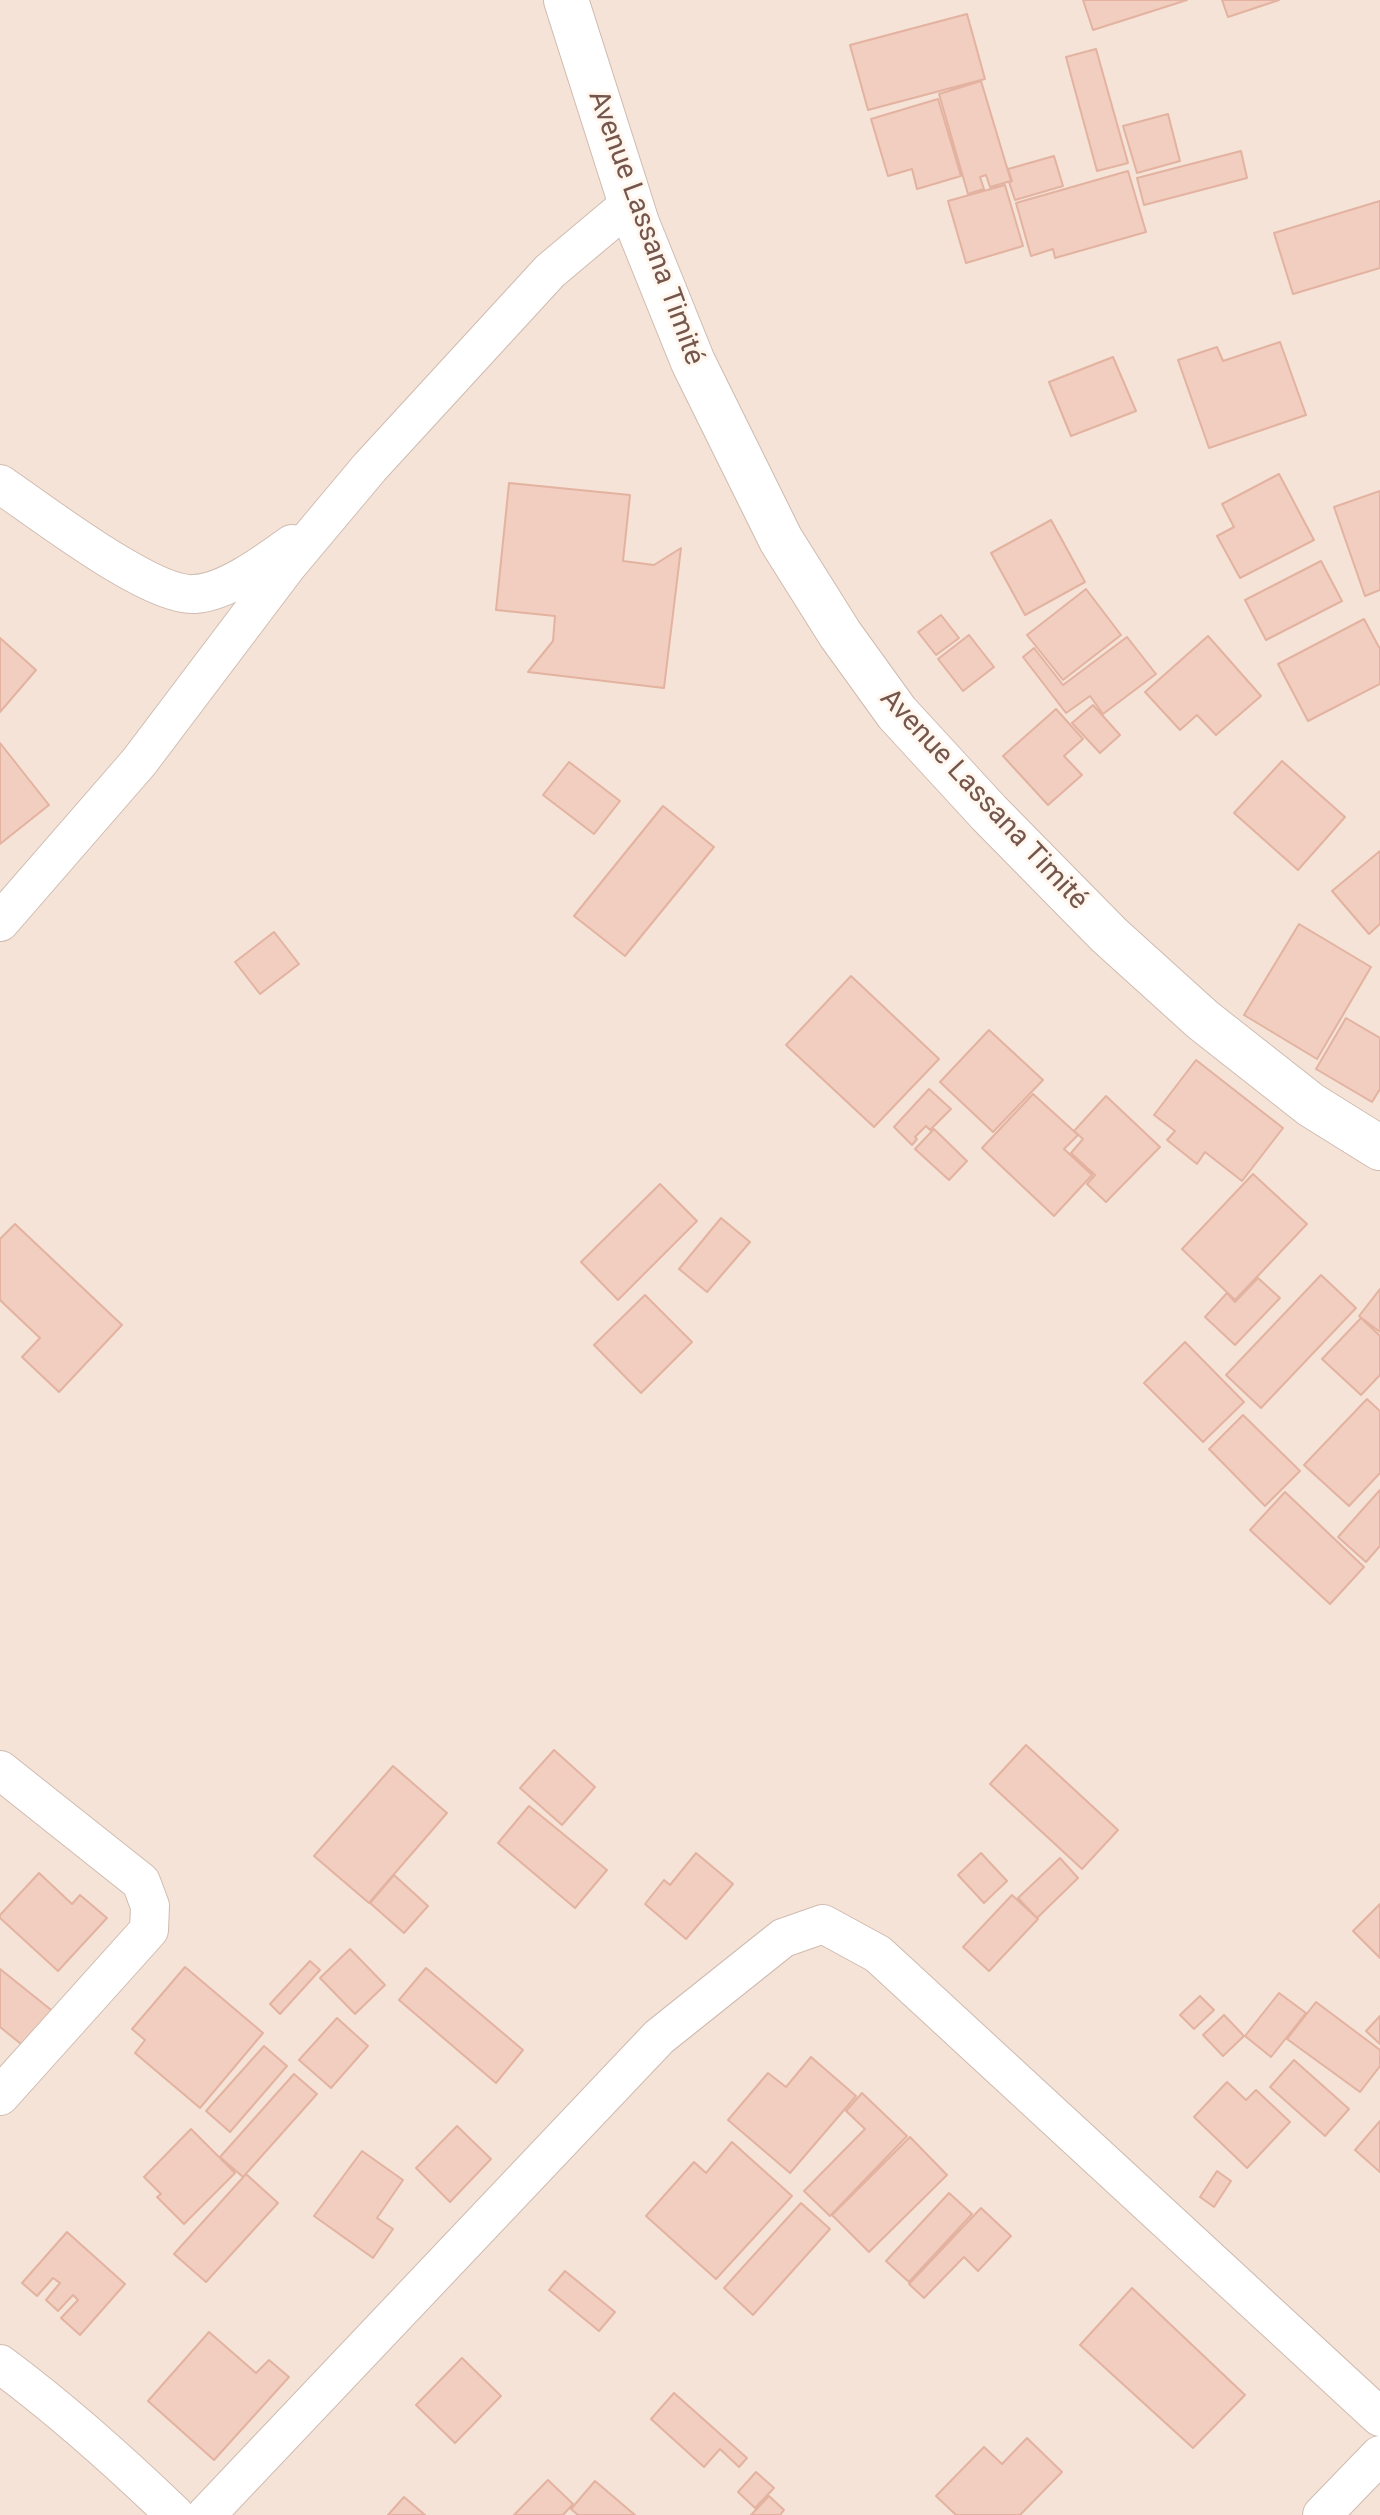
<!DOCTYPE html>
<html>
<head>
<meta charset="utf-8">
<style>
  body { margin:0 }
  canvas { display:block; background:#fcf2e7 }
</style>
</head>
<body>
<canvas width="1380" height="2515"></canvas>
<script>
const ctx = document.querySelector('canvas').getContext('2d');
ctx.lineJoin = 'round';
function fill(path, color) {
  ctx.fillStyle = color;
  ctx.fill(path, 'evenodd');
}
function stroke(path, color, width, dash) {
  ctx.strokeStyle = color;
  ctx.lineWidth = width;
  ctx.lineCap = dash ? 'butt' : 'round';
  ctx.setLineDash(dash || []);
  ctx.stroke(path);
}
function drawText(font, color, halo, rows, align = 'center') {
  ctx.font = font + ' Roboto,sans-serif';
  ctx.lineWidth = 6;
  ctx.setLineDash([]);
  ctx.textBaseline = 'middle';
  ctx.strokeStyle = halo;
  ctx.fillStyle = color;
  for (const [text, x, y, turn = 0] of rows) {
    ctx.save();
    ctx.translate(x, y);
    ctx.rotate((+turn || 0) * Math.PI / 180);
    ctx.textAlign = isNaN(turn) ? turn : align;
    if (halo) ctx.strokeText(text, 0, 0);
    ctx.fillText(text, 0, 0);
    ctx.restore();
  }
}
fill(new Path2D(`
  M0,0h1380v2515h-1380z`), '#f4e3d6');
const building = new Path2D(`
  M1083,0h104l-94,30z
  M1222,0h57l-51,17z
  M967,14l18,65 -117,31 -18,-65z
  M1096,49l32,114 -31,8 -31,-114z
  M981,81l30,100 -21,6 -4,-12 -6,2 4,12 -16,5 -29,-100z
  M938,99l23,77 -44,13 -5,-20 -24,7 -17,-57z
  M1168,114l12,47 -43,12 -14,-47z
  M1241,151l6,27 -103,27 -7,-27z
  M1054,156l9,30 -48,14 -6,-18 3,-1 -4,-12z
  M1128,171l18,61 -91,26 -2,-9 -22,7 -15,-53z
  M1005,185l18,61 -57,17 -18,-62z
  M1380,201v67l-87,26 -19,-61z
  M1280,342l26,73 -97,33 -31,-88 39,-13 6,14z
  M1113,357l23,54 -65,25 -22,-54z
  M1279,474l35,66 -74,38 -23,-42 17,-9 -12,-23z
  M509,483l121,12 -7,66 31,4 27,-17 -17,140 -136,-16 25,-31 2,-25 -59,-6z
  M1380,491v99l-15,6 -31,-89z
  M1051,520l34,62 -60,33 -34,-62z
  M1321,561l21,40 -76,39 -21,-40z
  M1086,589l35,46 -58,45 -36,-45z
  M941,615l18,23 -23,17 -18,-23z
  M1364,619l16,30v35l-72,37 -30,-57z
  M969,635l25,32 -31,24 -25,-32z
  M1208,636l53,60 -45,39 -19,-20 -17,15 -35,-38z
  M1127,637l29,37 -53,40 -13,-18 -24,17 -43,-56 11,-9 29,37z
  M0,638l36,32 -36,42z
  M1093,705l27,30 -20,18 -28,-30z
  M1056,709l27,30 -19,17 18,19 -34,30 -45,-49z
  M0,743l49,62 -49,39z
  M1282,761l63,56 -47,53 -64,-57z
  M569,762l51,39 -26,33 -51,-39z
  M663,806l51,41 -89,109 -51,-40z
  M1380,851v73l-11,10 -37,-43z
  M1299,924l72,43 -54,92 -73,-44z
  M274,932l25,32 -39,30 -25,-32z
  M851,976l88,83 -65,68 -88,-82z
  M1346,1018l34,20v51l-8,13 -56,-33z
  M989,1030l54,50 -50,52 -53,-50z
  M1196,1060l87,68 -41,53 -37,-29 -8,12 -30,-24 8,-9 -21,-16z
  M929,1089l22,20 -21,21 -4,-4 -11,11 2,2 -5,6 -18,-18z
  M1033,1094l45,41 -14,14 28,26 -38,41 -72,-68z
  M1106,1096l54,51 -54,55 -19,-18 8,-9 -24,-22 12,-14 -9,-8z
  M934,1129l33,32 -18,19 -34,-31z
  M1253,1174l54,50 -72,76 -53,-51z
  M660,1184l37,37 -79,79 -37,-38z
  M721,1218l29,24 -43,50 -28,-23z
  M15,1224l107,101 -63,67 -37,-35 18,-19 -40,-38v-61z
  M1321,1275l35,33 -95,100 -35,-33z
  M1258,1278l22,20 -45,47 -30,-28 22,-24 8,9z
  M1380,1289v43l-21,-16z
  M645,1295l47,47 -51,51 -47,-48z
  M1361,1318l19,18v39l-19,20 -39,-36z
  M1185,1342l59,60 -41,40 -59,-59z
  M1367,1399l13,12v62l-31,33 -45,-41z
  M1243,1415l57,56 -35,35 -56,-57z
  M1380,1490v56l-14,16 -28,-25z
  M1285,1492l79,75 -34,37 -80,-74z
  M1026,1745l92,85 -36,39 -92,-85z
  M554,1750l41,37 -33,38 -42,-37z
  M393,1766l54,47 -78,90 -55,-47z
  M529,1806l78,64 -32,38 -77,-65z
  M696,1853l37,31 -47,55 -41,-35 19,-24 6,5z
  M981,1853l26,28 -23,22 -26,-28z
  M1060,1858l18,20 -41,40 -19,-20z
  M39,1873l33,31 8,-9 27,23 -49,53 -58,-53v-3z
  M394,1875l34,31 -24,27 -34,-30z
  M1012,1895l26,24 -49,52 -26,-24z
  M1380,1904v54l-27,-27z
  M350,1949l35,36 -30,29 -35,-36z
  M310,1961l10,9 -40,44 -10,-10z
  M185,1967l78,66 -63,75 -65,-55 10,-13 -13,-11z
  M426,1968l97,82 -27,33 -97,-83z
  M0,1969l55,44 -29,35 -26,-21z
  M1279,1993l27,20 -35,44 -26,-21z
  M1200,1996l14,14 -20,19 -14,-14z
  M1316,2002l64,48v16l-20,26 -73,-53z
  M1224,2015l20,21 -21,20 -20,-21z
  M1380,2016v28l-14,-13z
  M337,2018l31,28 -37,42 -32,-28z
  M264,2046l23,20 -57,66 -24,-21z
  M811,2057l45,39 -66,77 -62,-53 40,-47 18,14z
  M1294,2060l55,49 -24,27 -55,-49z
  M294,2074l23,20 -74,83 -23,-20z
  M1227,2082l19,18 10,-10 34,32 -43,46 -53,-51z
  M862,2093l45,43 -77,80 -26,-25 61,-62 -19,-18z
  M1380,2121v51l-25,-22z
  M457,2126l34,33 -41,43 -34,-34z
  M191,2129l44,44 -51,51 -27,-27 4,-3 -17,-17z
  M910,2137l37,38 -78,77 -37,-37z
  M732,2142l60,54 -76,83 -70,-63 48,-54 12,11z
  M362,2151l41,29 -26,38 16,11 -20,29 -59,-42z
  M1217,2171l14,10 -17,26 -14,-10z
  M246,2174l32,29 -72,79 -32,-28z
  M949,2193l23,21 -63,68 -23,-21z
  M801,2203l29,26 -77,86 -29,-27z
  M981,2208l30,28 -33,35 -14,-14 -40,41 -15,-14z
  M67,2232l58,52 -45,51 -19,-17 17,-18 -5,-5 -15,16 -12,-11 14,-17 -7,-5 -16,18 -15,-13z
  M565,2271l50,41 -16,19 -50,-41z
  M1132,2288l113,107 -52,53 -113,-103z
  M209,2332l47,41 13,-13 20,17 -75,83 -66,-59z
  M462,2358l39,38 -46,47 -39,-38z
  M674,2393l73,65 -8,9 -19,-18 -16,18 -53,-48z
  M1027,2438l35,34 -42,43h-64l-20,-19 48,-49 18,17z
  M756,2472l18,16 -19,20 -17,-16z
  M548,2480l25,24 -10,11h-49z
  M595,2481l40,34h-57l-7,-6z
  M769,2496l15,14 -4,5h-29z
  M404,2497l21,18h-37z`);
fill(building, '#f1cebf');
stroke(building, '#e3b2a0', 2);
const minor = new Path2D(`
  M0,484c40,27 152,114 195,110 32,-2 72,-32 97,-50
  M0,922l139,-160 148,-196 83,-99 180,-196 81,-68
  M0,1770l141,112 9,24 -1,24 -149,166
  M0,2364c62,46 119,97 175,151
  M206,2515l453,-478 124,-99 40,-14 55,30 502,463
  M1322,2515l58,-60`);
const tertiary = new Path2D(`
  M566,0l71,223 56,139 88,178 59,94 57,79 92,100 120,122 94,85 108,85 69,43`);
stroke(minor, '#d0bbb0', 40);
stroke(tertiary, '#d0bbb0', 46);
stroke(minor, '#fff', 38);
stroke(tertiary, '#fff', 44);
drawText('28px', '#75564c', '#fff6ee', [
  ["Avenue Lassana Timité",645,228,70],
  ["Avenue Lassana Timité",983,800,47]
]);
</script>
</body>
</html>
